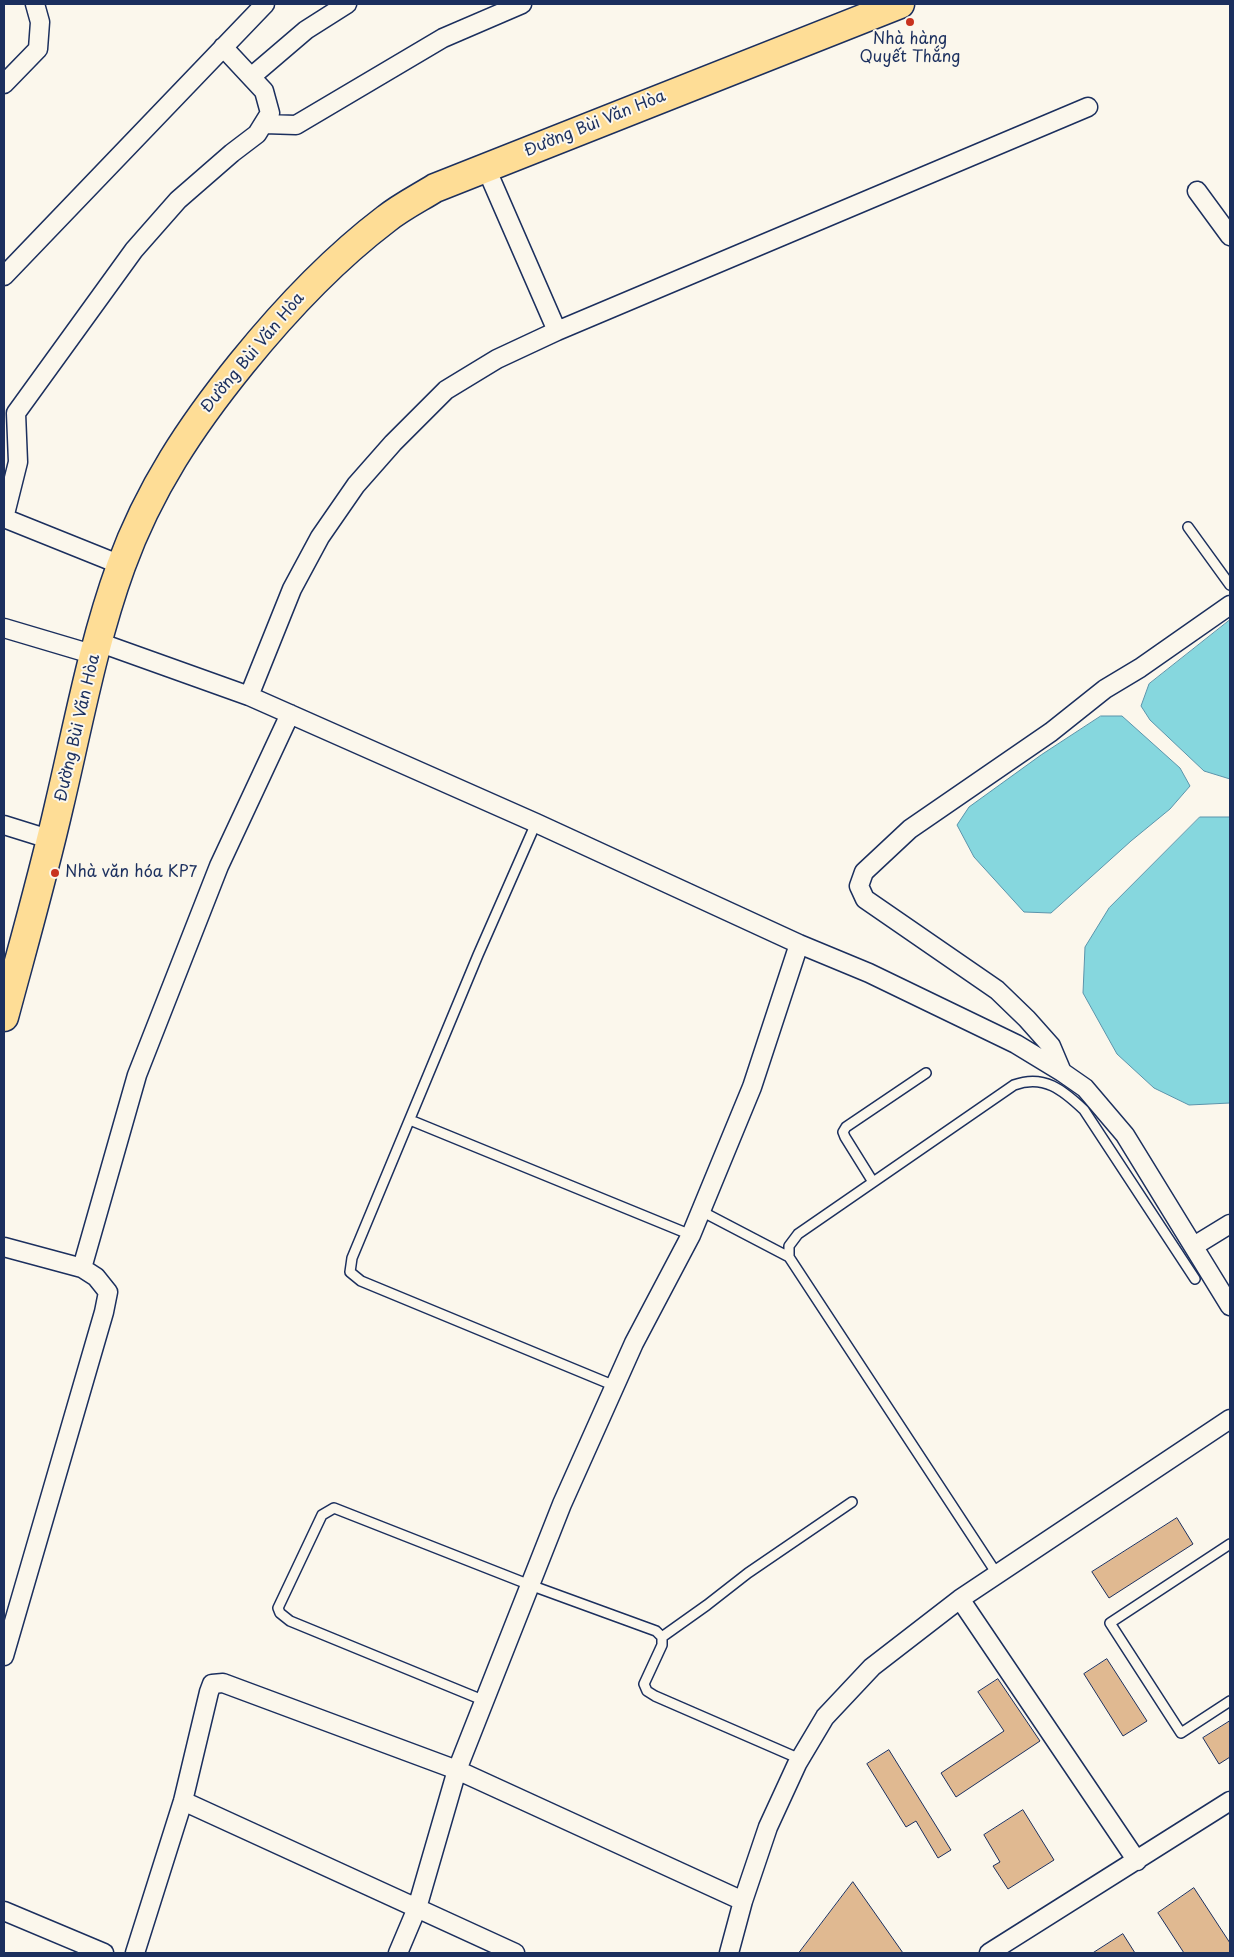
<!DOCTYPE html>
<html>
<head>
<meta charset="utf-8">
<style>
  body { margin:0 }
  #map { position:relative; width:1234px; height:1957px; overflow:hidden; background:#fbf7ec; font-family:"Playpen Sans",sans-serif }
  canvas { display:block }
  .frame { position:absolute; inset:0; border:5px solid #1b2f5e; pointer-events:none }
</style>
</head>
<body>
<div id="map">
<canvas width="1234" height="1957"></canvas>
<div class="frame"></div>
</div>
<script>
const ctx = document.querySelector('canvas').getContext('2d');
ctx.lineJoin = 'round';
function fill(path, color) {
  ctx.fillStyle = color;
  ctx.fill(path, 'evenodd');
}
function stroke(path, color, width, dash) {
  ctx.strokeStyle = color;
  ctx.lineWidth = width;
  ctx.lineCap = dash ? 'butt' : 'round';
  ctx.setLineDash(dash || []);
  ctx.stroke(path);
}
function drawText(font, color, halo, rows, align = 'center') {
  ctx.font = font + ' "Playpen Sans",sans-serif';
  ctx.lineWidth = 4;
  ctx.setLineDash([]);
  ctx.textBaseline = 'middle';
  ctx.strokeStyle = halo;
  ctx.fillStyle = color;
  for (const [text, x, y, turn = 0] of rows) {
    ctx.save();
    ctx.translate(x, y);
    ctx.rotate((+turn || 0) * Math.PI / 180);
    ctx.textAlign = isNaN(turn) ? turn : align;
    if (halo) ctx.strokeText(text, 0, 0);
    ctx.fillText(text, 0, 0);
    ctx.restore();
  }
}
const water = new Path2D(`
  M1230,620v159l-26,-8 -54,-51 -9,-14 8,-22z
  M1101,716h21l58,52 10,18 -20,23 -39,32 -80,72 -27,-1 -50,-55 -17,-32 12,-18 72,-52z
  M1200,817h30v286l-41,2 -35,-17 -37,-34 -34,-61 2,-46 24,-39z`);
fill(water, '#86d7de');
stroke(water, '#5b94ab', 1);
const building = new Path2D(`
  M1177,1518l16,26 -84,54 -17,-26z
  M1107,1659l40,62 -24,15 -39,-62z
  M998,1679l42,62 -84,56 -15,-24 63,-42 -26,-39z
  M1230,1721v36l-11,7 -16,-26z
  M889,1750l62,100 -13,8 -22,-37 -10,6 -39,-63z
  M1023,1810l31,50 -46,29 -15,-23 7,-4 -16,-27z
  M853,1882l50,71h-104z
  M1194,1888l36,55v10h-46l-26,-40z
  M1123,1934l12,19h-42z`);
fill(building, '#e0b991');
stroke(building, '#1b2f5e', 1);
const service = new Path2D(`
  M1188,527l42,58
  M536,823l-58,132 -126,303 -2,14 11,9 254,105
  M410,1120l281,115
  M873,1182l-28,-45 -2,-5 3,-5 80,-54
  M701,1211l88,46
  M1230,1544l-120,79 71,110 49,-32
  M997,1574l-208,-317v-11l9,-12 216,-149c30,-11 49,5 70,25l111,169
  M662,1637l45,-32 41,-32 104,-71
  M485,1701l-195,-80 -10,-8 -2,-5 44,-93 12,-7 196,77 126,46 6,6v8l-18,39 3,7 8,5 145,63`);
const minor = new Path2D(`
  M251,77l55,-47 41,-26
  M4,84l34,-35 2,-27 -5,-18
  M264,124l32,1 147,-87 79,-34
  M486,168l71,163
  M1197,191l33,45
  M4,276l261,-272
  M4,518l14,-56 -2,-49 118,-163 44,-50 54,-47 25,-19 13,-21 -6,-22 -41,-44
  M4,518l117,47
  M4,628l91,27
  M98,642l151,54 287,127 263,121 70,29 147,71 46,28 23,16 40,47 105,171
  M249,696l43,-107 28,-52 36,-52 37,-42 53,-53 51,-31 60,-28 531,-224
  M4,825l48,15
  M1062,1072l-11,-26 -24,-27 -30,-29 -132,-91 -6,-13 5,-14 46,-43 141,-97 54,-43 35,-21 90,-63
  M1194,1246l36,-22
  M4,1247l78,21 14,9 12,15 -4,20 -100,344
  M82,1268l55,-193 82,-209 71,-152
  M960,1599l177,262
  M183,1801l332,152
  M4,1911l100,42
  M135,1953l48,-152 26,-109 3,-8 11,-1 234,87 286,131
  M398,1953l19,-45 40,-138 105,-266 72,-161 57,-108 61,-148 47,-143
  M729,1953l14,-52 25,-74 29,-63 28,-47 47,-50 88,-68 270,-180
  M989,1953l241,-152`);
const primary = new Path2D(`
  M4,1017c19,-71 39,-141 55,-211 19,-80 34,-163 62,-240 28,-77 70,-140 121,-203 43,-53 90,-103 144,-144 15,-12 33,-21 49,-31l465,-184`);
stroke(service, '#1b2f5e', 12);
stroke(minor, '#1b2f5e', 21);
stroke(primary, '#1b2f5e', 31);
stroke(service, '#fbf7ec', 9);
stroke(minor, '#fbf7ec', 18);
stroke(primary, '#fedd96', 28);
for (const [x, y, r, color] of [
  [910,22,5,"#c8321e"],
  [55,873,5,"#c8321e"]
]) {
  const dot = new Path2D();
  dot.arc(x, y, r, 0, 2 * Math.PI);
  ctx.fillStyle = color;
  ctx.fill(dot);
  stroke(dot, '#fbf7ec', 2);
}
drawText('16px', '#1b2f5e', '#fbf7ec', [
  ["Nhà hàng",910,40],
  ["Quyết Thắng",910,58],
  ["Nhà văn hóa KP7",65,873,"left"]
]);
drawText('16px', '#1b2f5e', '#fbf7ec', [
  ["Đường Bùi Văn Hòa",595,124,-22],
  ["Đường Bùi Văn Hòa",253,353,-50],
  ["Đường Bùi Văn Hòa",78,728,-77]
]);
</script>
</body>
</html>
